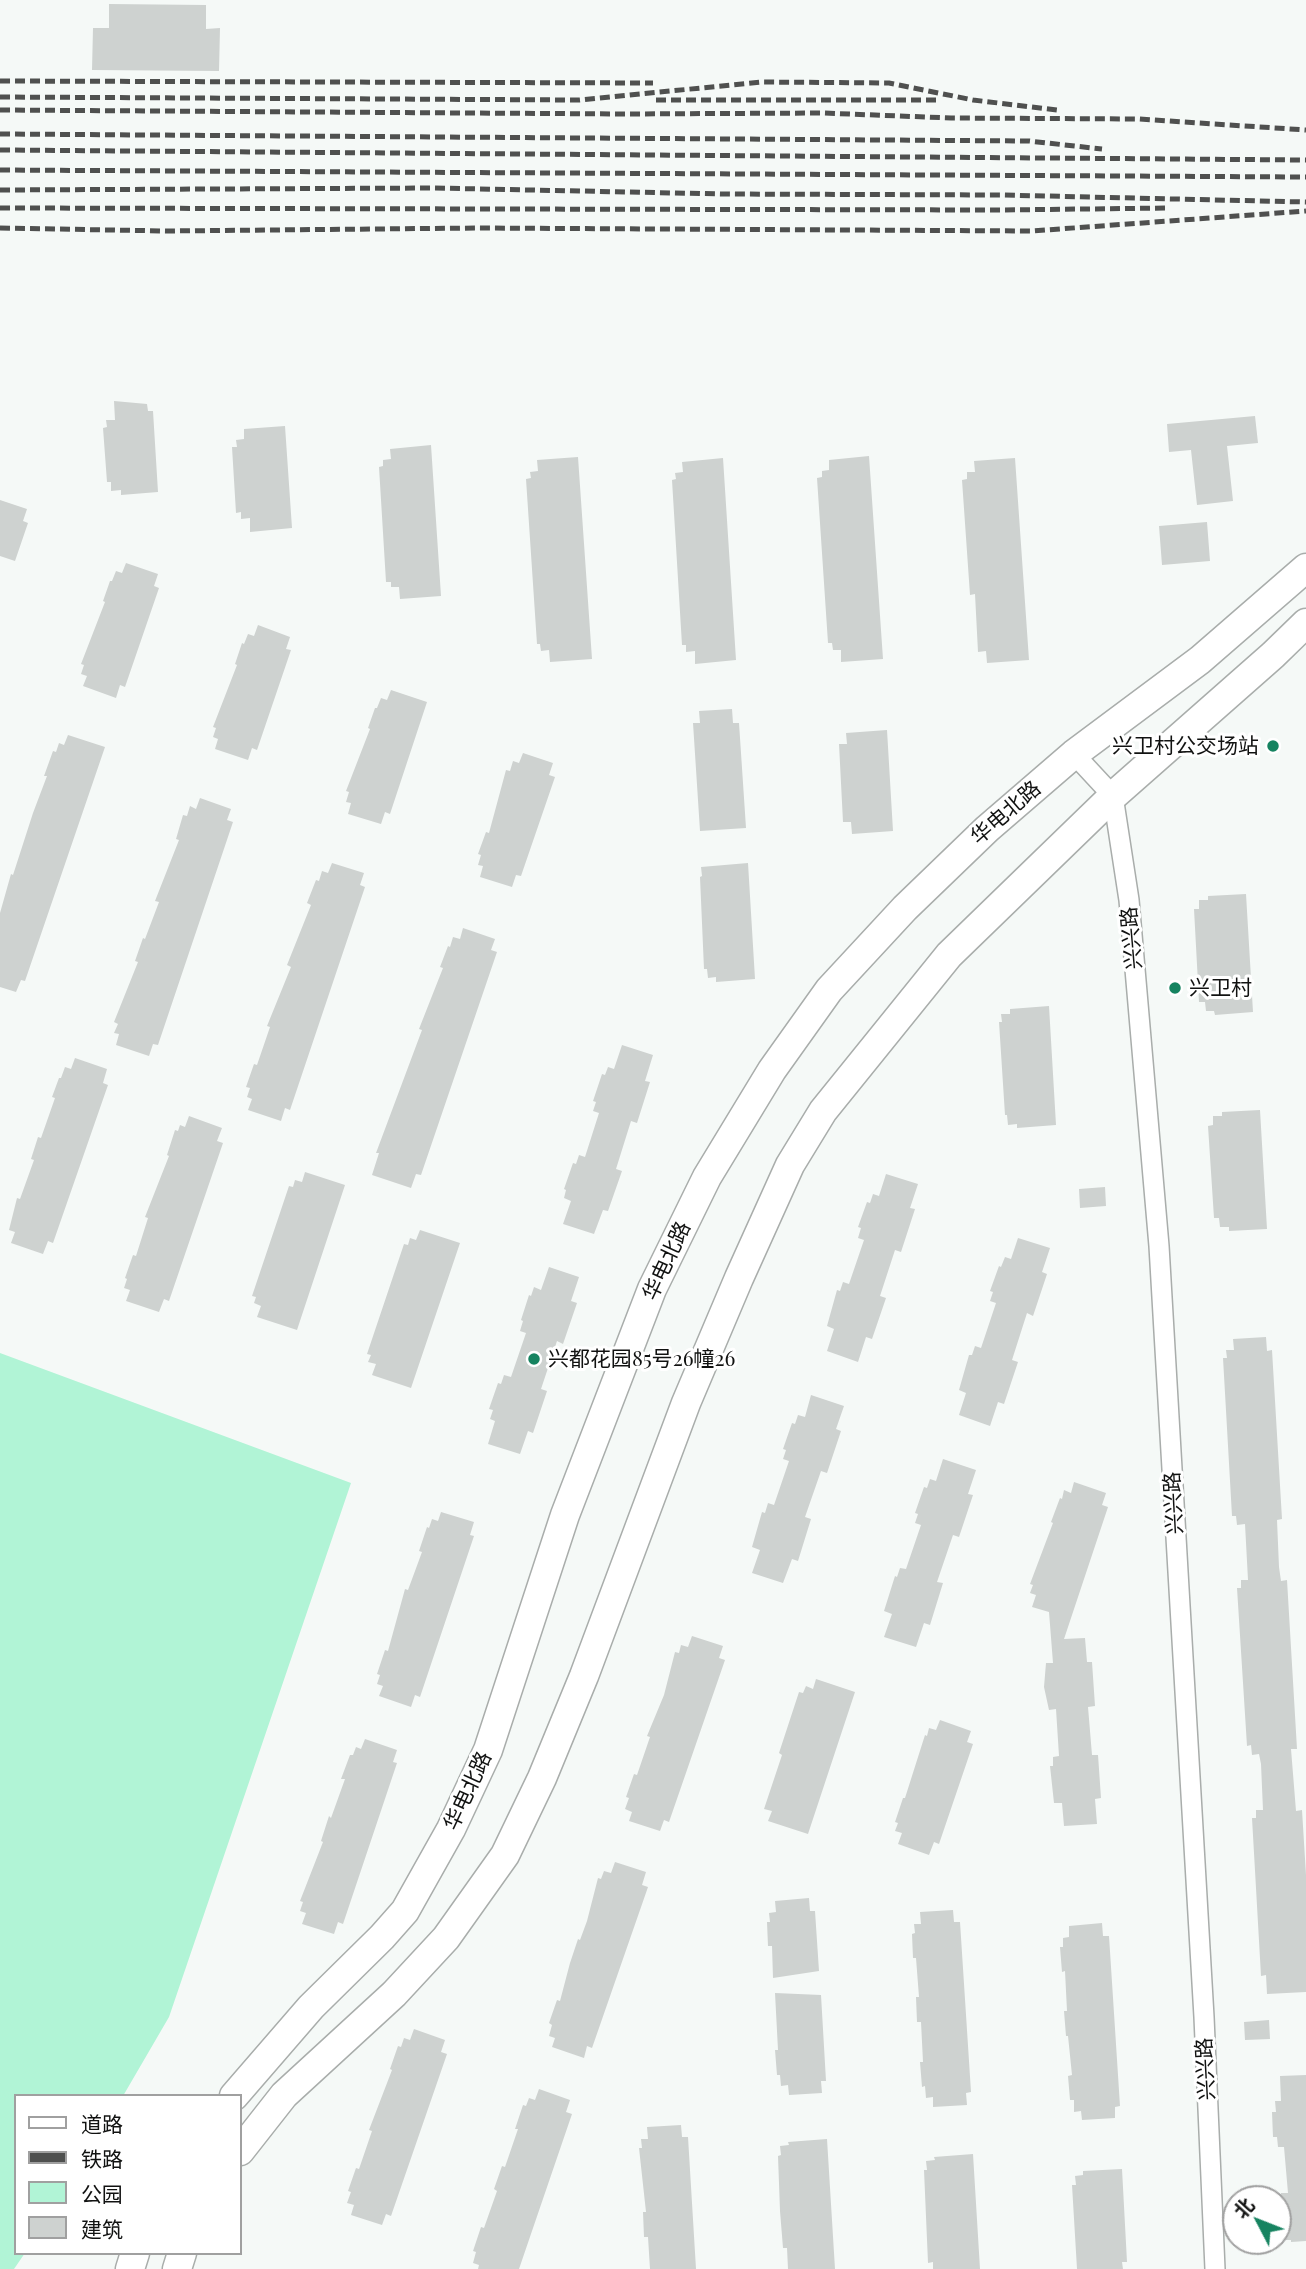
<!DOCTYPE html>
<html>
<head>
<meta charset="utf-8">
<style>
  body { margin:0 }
  #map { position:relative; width:1306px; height:2269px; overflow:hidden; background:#f5f9f7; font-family:"Playfair Display","Noto Sans SC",serif }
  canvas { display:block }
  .legend { position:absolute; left:14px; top:2094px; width:228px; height:161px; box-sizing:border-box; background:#fff; border:2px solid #a0a0a0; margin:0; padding:9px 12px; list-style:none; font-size:21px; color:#111211 }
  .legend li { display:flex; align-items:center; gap:14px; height:35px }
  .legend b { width:35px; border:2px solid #a0a0a0 }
  .north { position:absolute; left:1222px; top:2185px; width:70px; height:70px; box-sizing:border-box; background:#fff; border:2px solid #a0a0a0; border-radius:50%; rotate:312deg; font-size:19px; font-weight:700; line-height:28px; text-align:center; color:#111211 }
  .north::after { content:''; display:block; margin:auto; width:24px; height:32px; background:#168360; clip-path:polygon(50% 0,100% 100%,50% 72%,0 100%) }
</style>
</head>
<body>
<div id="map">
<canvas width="1306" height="2269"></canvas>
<ul class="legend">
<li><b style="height:9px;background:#fff"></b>道路</li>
<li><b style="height:9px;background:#4f504f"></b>铁路</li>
<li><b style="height:19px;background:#b1f4d6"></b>公园</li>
<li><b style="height:19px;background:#ced2d0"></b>建筑</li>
</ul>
<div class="north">北</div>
</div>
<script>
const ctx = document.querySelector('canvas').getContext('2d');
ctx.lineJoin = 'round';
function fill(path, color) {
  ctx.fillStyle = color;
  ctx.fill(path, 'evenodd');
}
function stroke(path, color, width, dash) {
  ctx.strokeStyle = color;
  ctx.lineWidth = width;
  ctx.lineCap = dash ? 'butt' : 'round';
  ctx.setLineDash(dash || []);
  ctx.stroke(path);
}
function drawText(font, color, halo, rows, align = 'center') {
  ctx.font = font + ' "Playfair Display","Noto Sans SC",serif';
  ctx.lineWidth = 6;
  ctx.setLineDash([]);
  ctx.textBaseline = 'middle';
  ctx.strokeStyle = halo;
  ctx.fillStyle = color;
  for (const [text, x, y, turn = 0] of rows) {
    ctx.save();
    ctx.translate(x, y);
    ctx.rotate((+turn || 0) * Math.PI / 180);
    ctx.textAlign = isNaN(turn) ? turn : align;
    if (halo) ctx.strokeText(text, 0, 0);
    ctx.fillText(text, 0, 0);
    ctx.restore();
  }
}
fill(new Path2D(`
  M0,1353l351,130 -182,534 -46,79h-107v157h9l-11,16h-14z`), '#b1f4d6');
fill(new Path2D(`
  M109,4l97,1v24l14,-1 -1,43 -127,-1 1,-42h16z
  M114,401l33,3 1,7h5l5,81 -37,3v-5l-10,1v-9h-4l-4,-54 4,-1 -1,-7h9z
  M1255,416l3,27 -31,3 6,55 -36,4 -6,-55 -22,2 -2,-28z
  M285,426l7,102 -42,4v-14l-9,1v-7l-5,1 -4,-66h5l-1,-7 8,-1v-10z
  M431,445l10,151 -41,3 -1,-12h-8v-5h-5l-7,-115 4,-1v-6l8,-1 -1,-10z
  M869,456l14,203 -42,3v-12h-8l-1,-7h-4l-11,-165 5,-1v-6l7,-1v-10z
  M578,457l14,202 -42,3 -1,-12 -8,1 -1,-7h-3l-11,-165 5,-1 -1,-6 8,-1 -1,-11z
  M723,458l13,202 -41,4v-13l-9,1v-7h-4l-10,-165 4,-1 -1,-6 8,-1 -1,-10z
  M1015,458l14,202 -42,3 -1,-12 -8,1 -3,-58 -5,1 -8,-115 5,-1v-7h8l-1,-11z
  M0,500l27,9 -4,12 5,2 -13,38 -15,-5z
  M1207,522l3,39 -48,4 -3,-39z
  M126,563l32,11 -4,12 5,2 -34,99 -5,-2 -4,13 -33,-12 4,-10 -6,-2 3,-9 -3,-1 24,-62 -2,-1 7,-20h2l4,-10 6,2z
  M258,625l32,12 -4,12 5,1 -34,100 -5,-2 -4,12 -33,-11 3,-10 -5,-2 3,-9 -3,-1 24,-62 -2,-1 7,-21 2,1 4,-10 6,2z
  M391,690l36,12 -37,112 -5,-2 -4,12 -33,-10 3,-11 -5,-1 3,-10 -3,-1 24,-62 -2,-1 7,-20h2l4,-10 6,2z
  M732,709l1,14h6l7,105 -46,3 -7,-108h7l-1,-12z
  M887,730l6,101 -41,3 -1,-12h-8l-4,-78h8l-1,-11z
  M68,735l37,12 -80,234 -4,-1 -5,12 -16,-5v-74l11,-39 2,1 20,-62 14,-37h-3l9,-25 3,1 3,-9 5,2z
  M523,753l30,10 -4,12 6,2 -34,99 -5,-1 -4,12 -32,-10 3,-11 -5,-1 3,-10 -3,-1 8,-22 3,1 17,-63 4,1 3,-10 6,2z
  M200,798l31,11 -4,11 6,2 -75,223 -5,-1 -4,12 -33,-11 3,-11 -5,-1 4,-9 -4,-2 24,-60 -3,-1 8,-23 2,1 14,-37 -4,-1 24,-61 -3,-1 7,-24 4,1 3,-10 6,3z
  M332,863l32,10 -4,12 5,2 -75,223 -5,-2 -4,13 -33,-11 4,-11 -5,-2 3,-9 -4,-1 8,-23 3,1 13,-38 -3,-1 24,-59 -4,-2 24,-60 -4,-2 9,-23 3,1 3,-10 6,2z
  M748,863l7,116 -39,3v-5l-8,1 -1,-9h-3l-4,-92 2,-1 -1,-9z
  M1246,894l7,118 -38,3 -1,-4h-8l-1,-9h-6l-5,-93h5v-9h9v-4z
  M463,928l32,11 -4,11 6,2 -76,223 -5,-1 -5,14 -39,-13 7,-22h-3l46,-123 -3,-1 24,-61 -3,-1 8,-21 2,1 3,-10 7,2z
  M1049,1006l7,119 -39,3v-4l-9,1 -1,-10h-2l-6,-93h3l-1,-8h9v-5z
  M622,1045l31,10 -8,26 5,1 -13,41 -6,-2 -15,48 6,2 -14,40 -5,-1 -9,24 -31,-10 8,-23 -7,-3 2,-8 -2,-1 9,-26 3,1 3,-9 6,2 14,-44 -6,-2 3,-9 -3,-1 9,-27 3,1 3,-8 6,2z
  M75,1058l32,11 -4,14 5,2 -55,158 -5,-2 -5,13 -32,-11 4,-11 -6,-2 8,-32 3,1 14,-39 -3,-1 7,-22 3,1 14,-40 -3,-1 7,-19h2l4,-11 6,2z
  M1260,1110l7,119 -38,2v-4h-9l-1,-9h-5l-6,-92 5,-1v-9h9v-4z
  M189,1116l33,12 -5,13 6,2 -54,158 -5,-2 -5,13 -33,-11 4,-11 -6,-2 3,-9 -2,-1 8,-23 3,1 12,-38 -3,-1 24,-61 -2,-1 8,-25 3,1 2,-6 5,2z
  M305,1172l40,13 -48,145 -40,-13 4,-11 -7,-3 2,-6 -4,-1 37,-110 4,1 2,-7 7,2z
  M886,1174l32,10 -8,24 5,1 -14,43 -6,-2 -15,46 6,2 -14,41 -6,-2 -8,25 -31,-11 7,-22 -7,-3 10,-36 3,1 3,-9 6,2 15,-44 -6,-2 3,-10 -3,-1 9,-25 3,1 3,-9 6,2z
  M1105,1187l1,19 -26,2 -1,-19z
  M420,1230l40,13 -49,145 -39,-13 4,-11 -8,-2 3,-7 -4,-1 37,-110 4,1 2,-7 6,2z
  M1018,1238l32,10 -8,24 5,2 -14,42 -6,-3 -15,47 6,2 -14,42 -6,-2 -8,24 -31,-11 7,-22 -7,-3 10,-35h3l3,-9 6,2 15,-45 -6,-2 3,-9 -3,-1 9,-25 2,1 4,-10 6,2z
  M549,1267l30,10 -8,24 6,2 -14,41 -6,-3 -16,48 6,2 -14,42 -5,-2 -8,23 -32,-10 7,-23 -5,-2 3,-9 -4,-1 9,-26 3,1 3,-9 7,2 15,-44 -6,-2 3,-10 -2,-1 8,-25 2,1 3,-9 7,3z
  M1266,1337l1,14 5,-1 10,169 -5,1 2,47 2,14 6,-1 10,169h-6l5,62 6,-1 4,65v117l-39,2 -1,-19 -5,1 -9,-158h4v-8h7l-2,-46 -2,-10 -7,1 -1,-10 -4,1 -10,-158h4v-8h7l-3,-56 -8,1 -1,-9h-4l-9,-158h4l-1,-8h8l-1,-11z
  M811,1395l33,11 -8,23 5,2 -14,42 -6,-2 -16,46 6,2 -13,42 -6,-2 -9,24 -31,-10 8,-23 -8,-3 10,-35 3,1 3,-10 6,2 15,-44 -6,-2 3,-9 -3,-1 9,-26 3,1 3,-9 7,2z
  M943,1459l33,11 -8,24 5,1 -14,42 -6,-2 -16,47 6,1 -13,42 -6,-2 -8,24 -32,-10 8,-23 -8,-3 11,-35 2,1 3,-9 6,1 15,-44 -6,-2 3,-9 -3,-1 9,-26 3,1 3,-9 6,2z
  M1074,1482l32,11 -4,12 6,2 -44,132 21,-1 2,24h5l3,44 -7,1 4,48h6l3,43 -6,1 2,25 -33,2 -2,-23h-8l-4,-37h3v-9l6,-1 -3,-47 -7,1 -5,-23 2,-24h7l-4,-51 -17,-5 4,-12 -6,-2 3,-8 -3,-1 23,-61 -2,-1 9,-24 2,1 2,-9 7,3z
  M441,1512l33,10 -4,13 4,1 -54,161 -5,-2 -4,12 -32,-11 4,-10 -6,-2 3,-9 -3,-1 8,-24 3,1 17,-62 3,1 14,-38 -3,-1 8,-24 2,1 3,-9 6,2z
  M692,1636l31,10 -4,12 6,2 -56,162 -5,-2 -4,11 -31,-10 3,-9 -7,-3 4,-11 -3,-1 8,-23 3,1 13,-38 -3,-1 17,-41 11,-43 4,1 2,-8 7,2z
  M816,1679l39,13 -47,142 -40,-13 4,-10 -8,-2 18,-54 -3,-2 20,-61 4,1 3,-7 7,3z
  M940,1720l31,11 -4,11 6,2 -34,100 -5,-2 -5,13 -31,-11 4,-11 -7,-2 3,-8 -3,-1 8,-24h2l20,-63 2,1 2,-8 7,2z
  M365,1739l32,11 -4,12 4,1 -54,161 -5,-2 -4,12 -32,-10 4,-11 -6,-2 3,-9 -3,-1 23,-59 -2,-1 8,-25 2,2 14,-39h-4l9,-24h3l3,-8 5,2z
  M615,1862l31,10 -4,13 6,2 -56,161 -5,-2 -3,12 -32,-11 3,-9 -6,-2 3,-11 -3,-2 8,-23 3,1 10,-38 8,-24 2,1 7,-19 11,-43 3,1 3,-8 7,2z
  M809,1898l1,13h5l4,60 -46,7 -1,-32h-4l-1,-24h3l-1,-9 7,-1 -1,-11z
  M953,1910l1,12h6l11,170 -5,1 1,12 -34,2v-10l-7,1 -1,-12 -3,1 -2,-25h3l-2,-40h-4l-1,-25h3l-3,-39h-3l-1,-24 3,-1 -1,-9h7l-1,-12z
  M1102,1923l1,13h6l11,170 -5,1v11l-33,2 -1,-9 -7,1v-12h-4l-2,-24 4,-1 -4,-39h-2l-2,-25h3l-2,-40 -3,1 -2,-25h3v-9l6,-1v-11z
  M775,1993l46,2 5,86h-5l1,12 -33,2 -1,-10 -7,1 -1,-11h-3l-2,-25h3z
  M1269,2020l1,19 -25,1 -1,-18z
  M414,2029l31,11 -4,12 6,2 -56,162 -5,-2 -4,11 -31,-10 3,-10 -7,-2 4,-11 -3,-1 8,-23 3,1 13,-38 -3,-1 23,-60 -2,-1 8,-23 3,1 3,-9 6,2z
  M1306,2075v166l-15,1v-2h-8l-1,-11h-2l-2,-25h3v-11h7l-4,-46h-6l-1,-10h-4l-1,-25h4l-1,-11h6l-1,-25z
  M539,2089l31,11 -4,12 6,2 -53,155h-41l1,-4 -6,-2 3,-11 -3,-1 8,-24 3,1 13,-37 -3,-2 8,-23 3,1 13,-38h-3l8,-24 3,1 3,-8 6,2z
  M681,2125l1,12h6l8,132h-46l-2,-32h-4l-1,-25h3l-7,-64h3l-1,-9h7l-1,-12z
  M827,2139l8,130h-47l-1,-21h-4l-3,-37 -2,-55 3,-1 -1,-9 9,-1 -1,-3z
  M973,2154l7,115h-47v-7l-5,1 -4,-93h3l-1,-9 9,-1 -1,-3z
  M1122,2169l5,93h-5l1,7h-46l-5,-84h4l-1,-9 8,-1v-4z`), '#ced2d0');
const street = new Path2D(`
  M1074,754l39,42 16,104 30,346 45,771 11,252`);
const secondary = new Path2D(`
  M234,2096l77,-89 71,-70 23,-26 46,-82 37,-79 77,-235 87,-226 55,-112 65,-107 57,-80 76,-82 82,-79 87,-75 126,-94 106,-92
  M240,2151l44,-56 110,-101 52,-56 59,-83 37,-77 42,-102 102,-273 53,-125 51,-113 33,-54 126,-156 164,-159 160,-141 33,-32
  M130,2269l5,-16
  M177,2269l5,-16`);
stroke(street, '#a9adab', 22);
stroke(secondary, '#a9adab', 31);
stroke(street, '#fff', 19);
stroke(secondary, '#fff', 28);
stroke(new Path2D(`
  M0,81l653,2
  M0,97l579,3 183,-18 127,1 84,17 84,10
  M656,100h283
  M0,110l625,4 197,-1 129,5 188,1 167,11
  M0,134l1029,7 73,8
  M0,150l1306,10
  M0,170l1306,7
  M0,190l434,-2 290,6 277,1 305,7
  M0,208l1000,2 169,-2
  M0,228l166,3 312,-3 554,3 274,-20`), '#4f504f', 5, [10, 5]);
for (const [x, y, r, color] of [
  [1273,746,7,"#168360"],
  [1175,988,7,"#168360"],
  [534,1359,7,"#168360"]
]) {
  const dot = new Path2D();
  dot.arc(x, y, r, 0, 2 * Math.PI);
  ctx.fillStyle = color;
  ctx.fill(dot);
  stroke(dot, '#fff', 2.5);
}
drawText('21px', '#111211', '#fff', [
  ["兴卫村公交场站",1259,746,"right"],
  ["兴卫村",1189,988],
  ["兴都花园85号26幢26",548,1359]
], 'left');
drawText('21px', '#111211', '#fff', [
  ["华电北路",1006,813,-41],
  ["兴兴路",1132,938,-95],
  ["华电北路",667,1261,-65],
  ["兴兴路",1174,1503,-93],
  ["华电北路",468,1791,-65],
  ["兴兴路",1206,2069,-93]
]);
</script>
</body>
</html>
